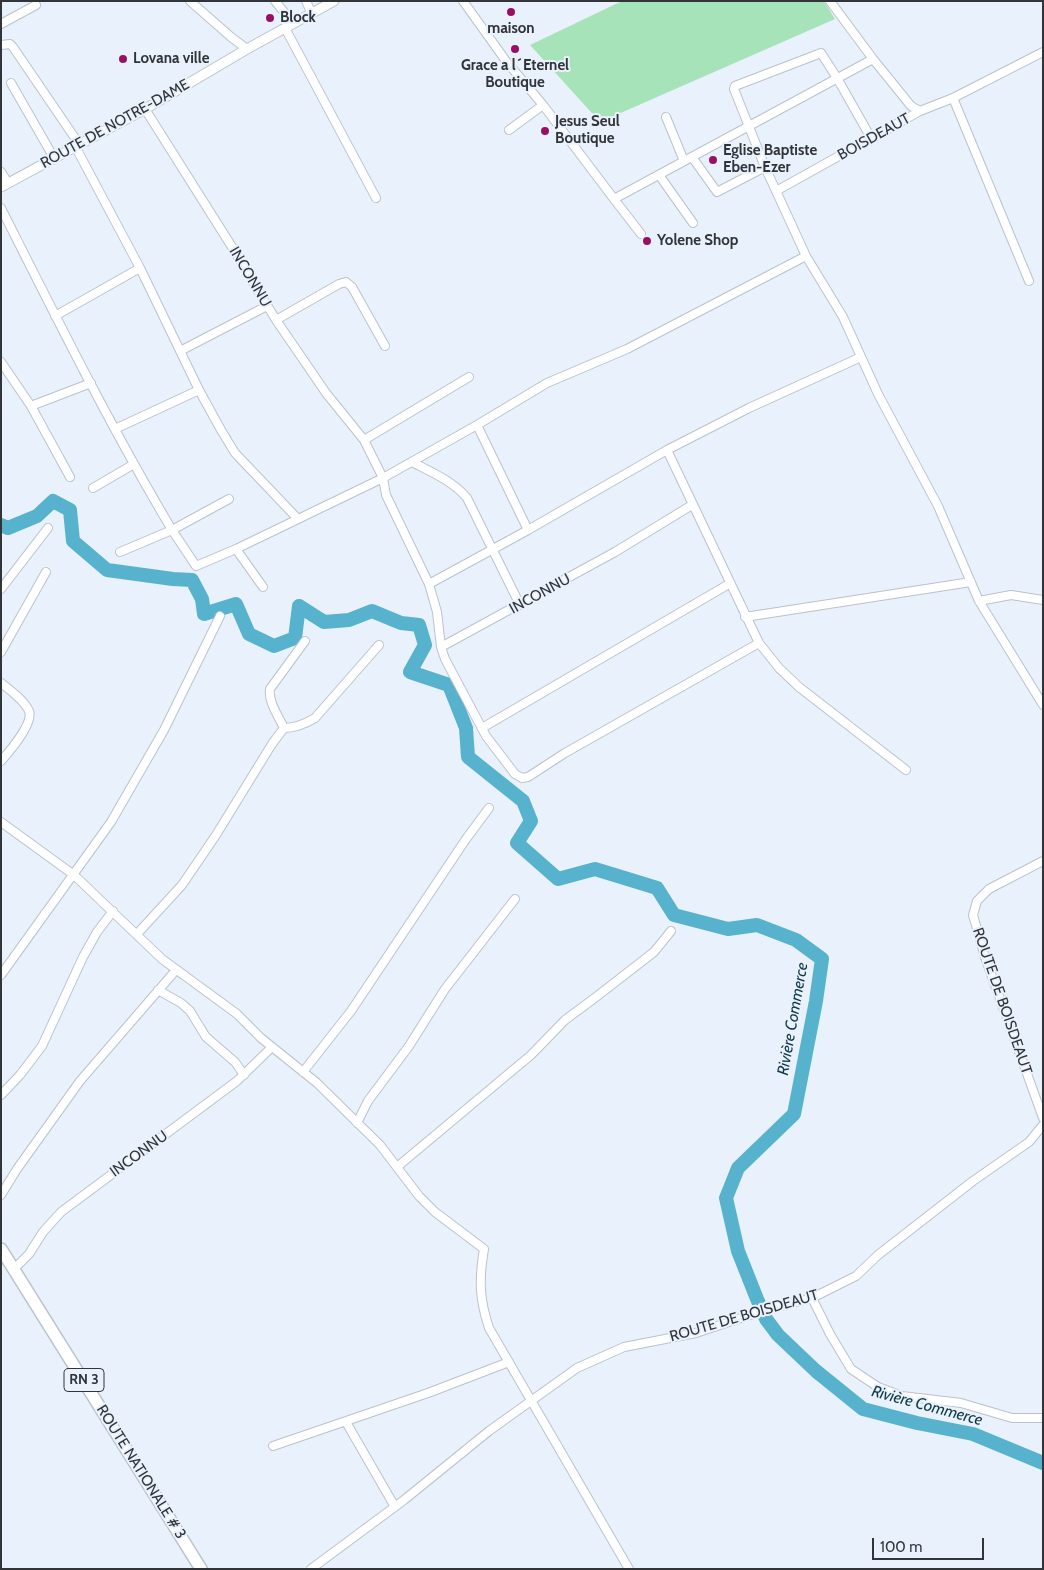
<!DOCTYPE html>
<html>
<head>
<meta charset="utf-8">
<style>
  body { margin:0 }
  #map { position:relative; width:1044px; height:1570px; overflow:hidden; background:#e9f1fc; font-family:Cabin,sans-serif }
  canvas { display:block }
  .frame { position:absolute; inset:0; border:2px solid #313438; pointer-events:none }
  .scale { position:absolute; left:872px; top:1538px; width:112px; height:22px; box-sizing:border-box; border:2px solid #313438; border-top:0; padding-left:6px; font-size:15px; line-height:18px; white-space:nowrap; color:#313438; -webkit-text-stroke:4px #e9f1fc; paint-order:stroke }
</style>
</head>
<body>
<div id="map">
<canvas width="1044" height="1570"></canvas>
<div class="frame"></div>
<div class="scale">100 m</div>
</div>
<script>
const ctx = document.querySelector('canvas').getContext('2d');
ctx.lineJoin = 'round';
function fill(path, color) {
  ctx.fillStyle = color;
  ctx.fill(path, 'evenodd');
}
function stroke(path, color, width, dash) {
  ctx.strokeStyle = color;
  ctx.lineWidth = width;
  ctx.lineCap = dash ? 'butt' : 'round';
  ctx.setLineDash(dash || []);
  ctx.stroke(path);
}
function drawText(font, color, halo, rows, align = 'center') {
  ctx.font = font + ' Cabin,sans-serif';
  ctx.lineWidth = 4;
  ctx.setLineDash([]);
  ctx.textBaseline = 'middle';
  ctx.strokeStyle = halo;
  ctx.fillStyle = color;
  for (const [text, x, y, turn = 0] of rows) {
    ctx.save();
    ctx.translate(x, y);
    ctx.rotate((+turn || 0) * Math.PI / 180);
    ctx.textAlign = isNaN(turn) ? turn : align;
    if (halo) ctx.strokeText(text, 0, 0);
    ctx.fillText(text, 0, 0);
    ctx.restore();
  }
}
fill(new Path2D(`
  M622,1h202l11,18 -235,103 -70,-77z`), '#a7e3b8');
stroke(new Path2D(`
  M1,525l7,3 29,-12 16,-15 17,9 3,31 34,29 66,9 19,1 10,19 2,15 32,-10 13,30 25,12 21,-8 4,-32 25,16 25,-2 23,-9 29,12 18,2 6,20 -15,27 39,13 17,43 2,29 55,44 8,20 -14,22 41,36 37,-10 62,19 17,27 54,14 29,-4 39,15 26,19 -6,42 -22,113 -56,54 -12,30 12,53 19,48 9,20 12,16 38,36 47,38 54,14 56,11 70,29`), '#57b2cd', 14);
const minor = new Path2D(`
  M190,1l41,36 16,12
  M275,1l18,22
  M306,1l6,13
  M463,1l43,60 37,44 71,94 259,-140
  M830,1l43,58 38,47 9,5
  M1,24l35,-19
  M285,28l91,170
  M1,45l9,-1 3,3 66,97
  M11,83l43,75
  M953,98l76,183
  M145,109l87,138 44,73 50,73 38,47 19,38 3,17 43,89 8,28 4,35 174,-95 77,-47
  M666,117l18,44
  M509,130l34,-25
  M871,138l-34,-60 -16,-25 -86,33 -1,3 31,78 41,89 37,61 35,77 60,112 41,95 64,104
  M75,146l65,122 59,122 -84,39
  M692,157l25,35 48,-25
  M1,172l7,11
  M659,175l34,48
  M776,191l144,-80 33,-13 90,-46
  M614,199l27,35
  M1,208c55,109 109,218 171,322l57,-31
  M55,316l85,-48
  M276,320l63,-36 7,-2 6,5 33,59
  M180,351l87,-45
  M1,362l30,44 60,-23
  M199,390l22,40 14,23 62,65
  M31,406l39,71
  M477,425l51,105 139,-80 92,193 20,25 20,19 107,83
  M364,440l105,-63
  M667,450l82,-42 112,-51
  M412,462c19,10 41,19 55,36l53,107
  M93,488l41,-24
  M236,549l27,38
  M120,552l52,-22 24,36 40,-17 147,-71 94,-53 70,-42 80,-34 179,-93
  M429,584l99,-54
  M1,589l47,-61
  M979,601l32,-6 32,5
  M745,617l226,-35
  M441,647l4,12 41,77 29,38 7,4 6,-1 37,-24 194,-110
  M1,652l45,-80
  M1,683c9,7 23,17 28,28 5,12 -20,41 -28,50
  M284,728c-5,-11 -16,-26 -14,-39l35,-48
  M482,728l247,-144
  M1,822l73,53 88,84 75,55 24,24 56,45 63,62 39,51 16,16 49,37c-5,30 -5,49 5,79l140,241
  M1043,861l-54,28 -12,12 -4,14 12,42 58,161
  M137,934l45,-49 34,-50 56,-91 12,-16c12,0 21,-4 31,-10l64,-73
  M1,975l110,-153 53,-92 56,-114
  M158,990l23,13 9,8 16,26 29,25 9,13
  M303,1072l48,-61 115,-172 23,-31
  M1,1095l19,-20 22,-29 41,-89 14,-25 16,-21
  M357,1123l11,-22 41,-55 36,-57 70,-90
  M397,1167l134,-112 34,-35 31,-23 58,-45 17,-21
  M1,1195l16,-26 63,-88 96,-111
  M14,1269l15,-15 14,-22 18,-20 176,-131 35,-34
  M812,1298l18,36 21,35 27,18 24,9 59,7 51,15h31
  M346,1422l49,85
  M273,1446l155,-53 81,-31
  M311,1569l93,-69 85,-69 88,-63 47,-21 72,-14 72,-24 44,-11 44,-22 22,-21 95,-74 56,-39 14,-17`);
const tertiary = new Path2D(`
  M1,187l144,-78 102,-60 87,-48`);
const primary = new Path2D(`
  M1,1249l200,320`);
stroke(minor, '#bbc2cc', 10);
stroke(tertiary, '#bbc2cc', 11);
stroke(primary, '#bbc2cc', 14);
stroke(minor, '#fff', 8);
stroke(tertiary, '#fff', 9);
stroke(primary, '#fff', 11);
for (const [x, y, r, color] of [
  [511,12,5,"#991063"],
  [270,18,5,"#991063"],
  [515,49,5,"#991063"],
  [123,59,5,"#991063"],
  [545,131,5,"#991063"],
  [713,160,5,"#991063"],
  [647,241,5,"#991063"]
]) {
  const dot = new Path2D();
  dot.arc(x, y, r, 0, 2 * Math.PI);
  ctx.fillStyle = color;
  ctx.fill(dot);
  stroke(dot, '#e9f1fc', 2);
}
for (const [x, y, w] of [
  [84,1380,40]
]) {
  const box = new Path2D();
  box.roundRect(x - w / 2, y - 11.5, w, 23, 4);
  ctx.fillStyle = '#e9f1fc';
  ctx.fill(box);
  stroke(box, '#313438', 1);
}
drawText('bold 14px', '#313438', null, [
  ["RN 3",84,1380]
]);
drawText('bold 15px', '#313438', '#e9f1fc', [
  ["Block",280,18],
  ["maison",511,29,"center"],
  ["Lovana ville",133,59],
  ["Grace a l´Eternel",515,66,"center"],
  ["Boutique",515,83,"center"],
  ["Jesus Seul",555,122],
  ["Boutique",555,139],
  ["Eglise Baptiste",723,151],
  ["Eben-Ezer",723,168],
  ["Yolene Shop",657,241]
], 'left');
drawText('15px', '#313438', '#e9f1fc', [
  ["ROUTE DE NOTRE-DAME",115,124,-29],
  ["BOISDEAUT",874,137,-29],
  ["INCONNU",250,277,59],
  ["INCONNU",540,594,-29],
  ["ROUTE DE BOISDEAUT",1002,1001,71],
  ["INCONNU",139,1154,-36],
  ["ROUTE DE BOISDEAUT",744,1316,-16],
  ["ROUTE NATIONALE # 3",141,1472,58]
]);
drawText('italic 16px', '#103a46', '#e9f1fc', [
  ["Rivière Commerce",793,1019,-80],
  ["Rivière Commerce",927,1406,15]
]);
</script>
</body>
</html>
